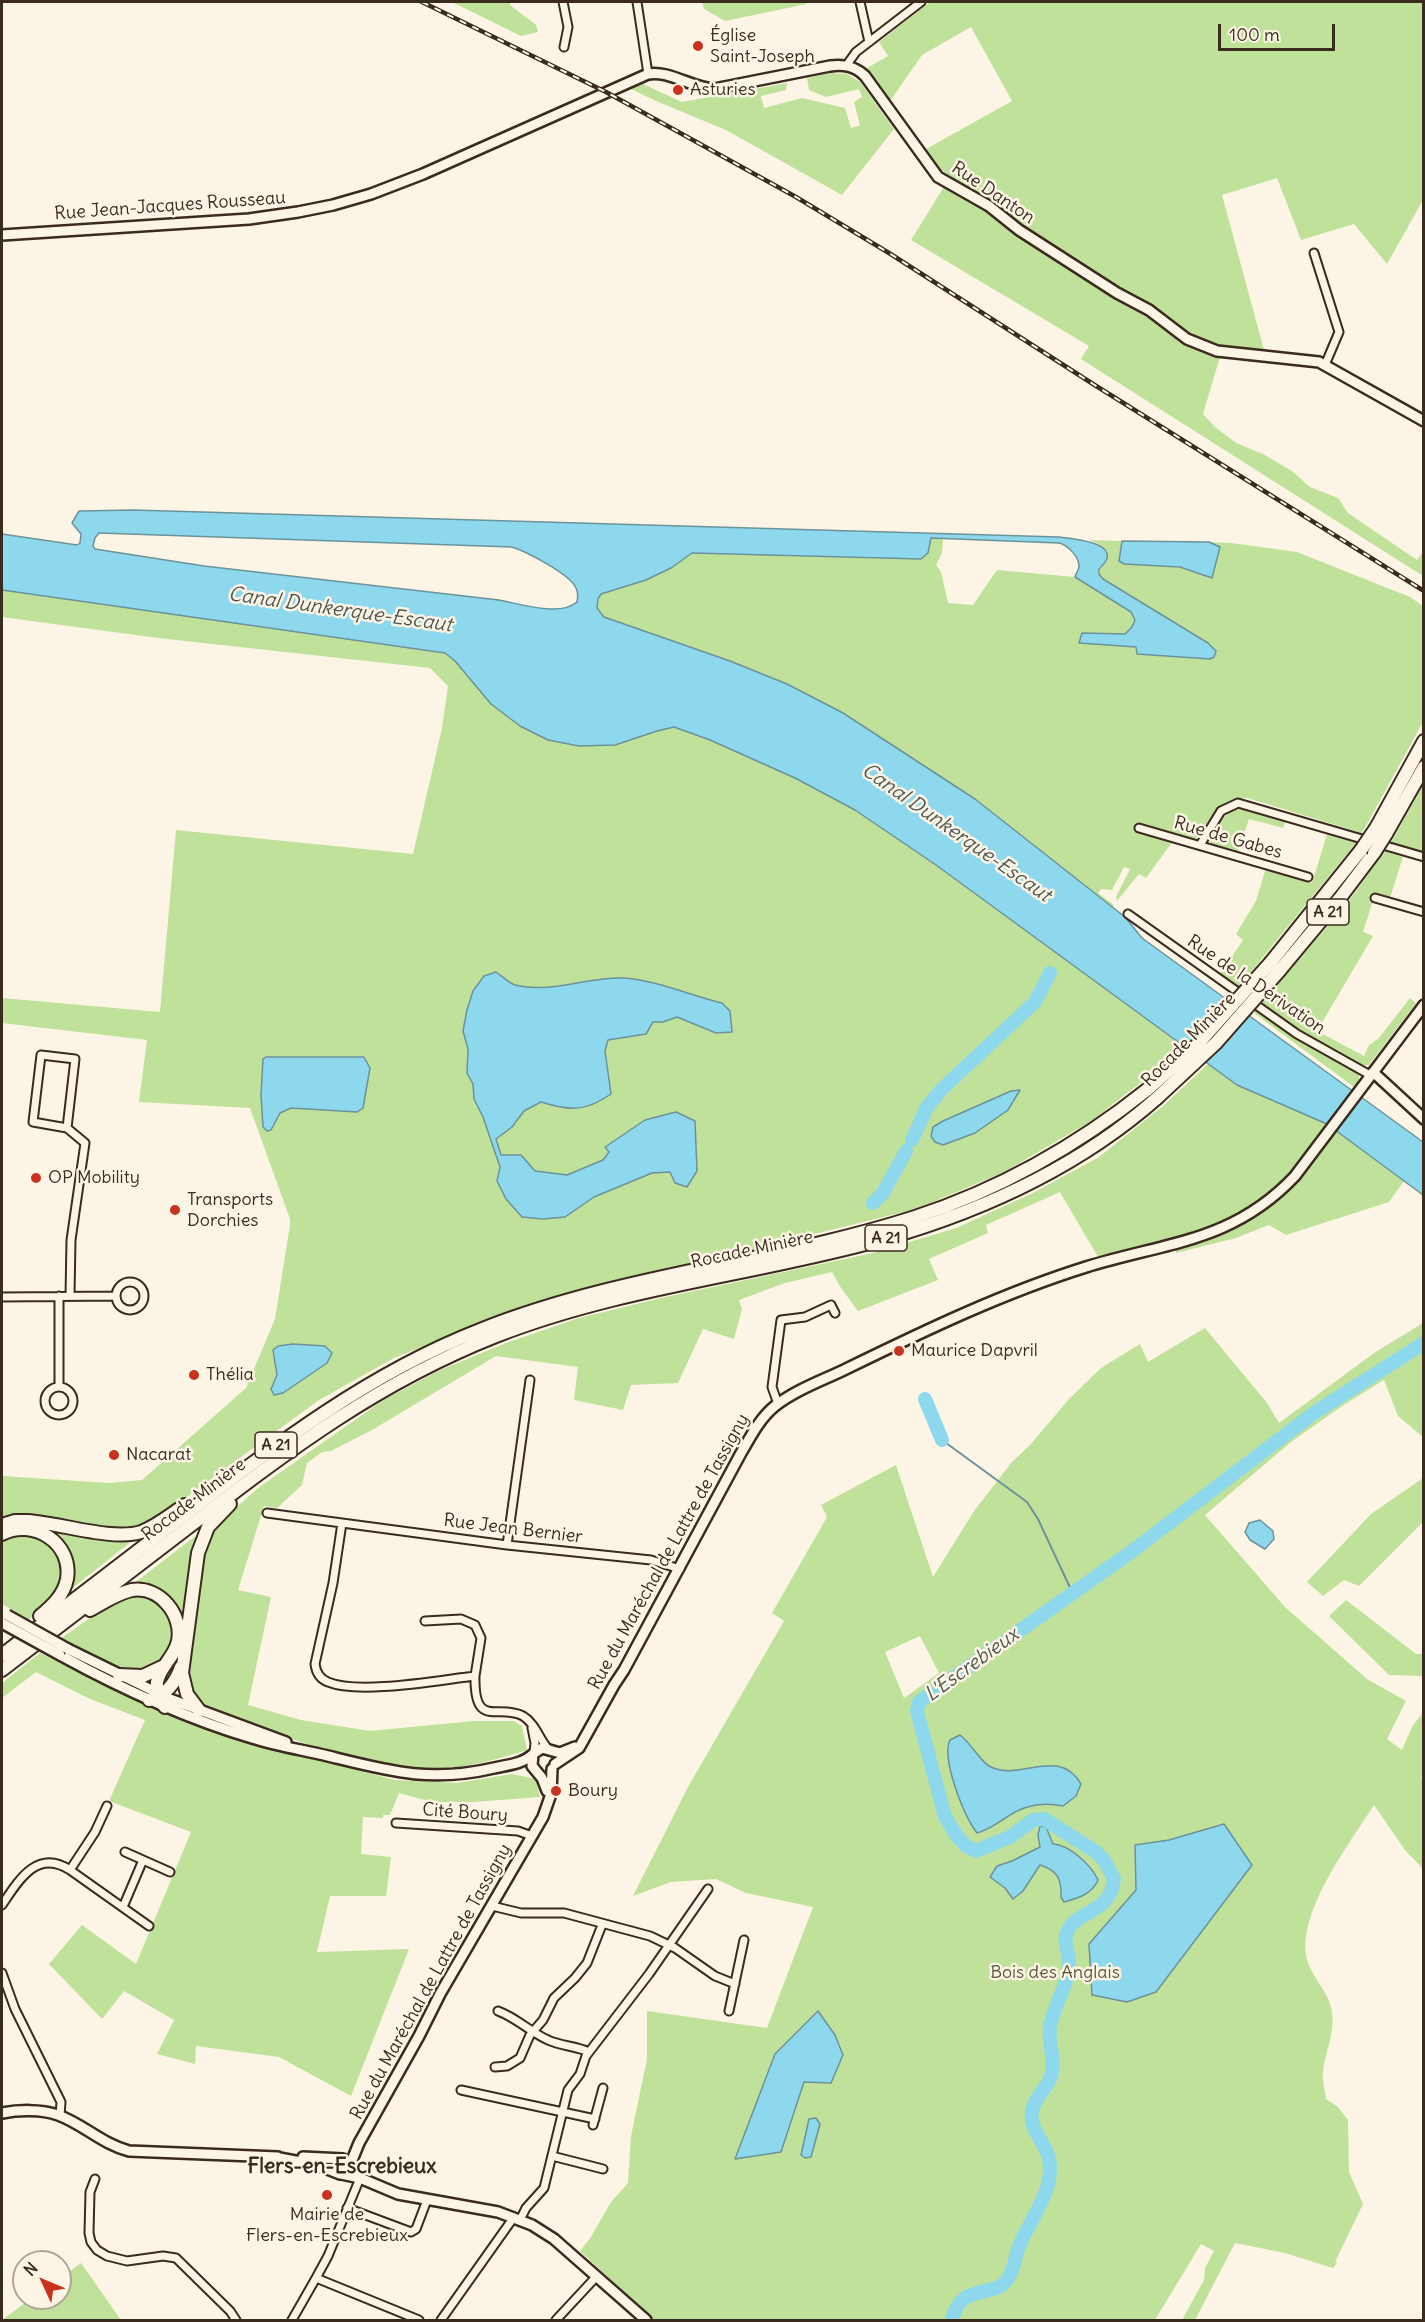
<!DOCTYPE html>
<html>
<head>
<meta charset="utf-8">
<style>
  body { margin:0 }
  #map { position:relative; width:1425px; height:2322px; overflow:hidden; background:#fcf5e5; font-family:Delius,sans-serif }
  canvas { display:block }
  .frame { position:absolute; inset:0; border:3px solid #3b2a1e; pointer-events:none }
  .north { position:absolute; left:12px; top:2250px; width:60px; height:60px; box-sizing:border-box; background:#fcf5e5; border:2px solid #afa495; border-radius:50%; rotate:314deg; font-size:16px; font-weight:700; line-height:24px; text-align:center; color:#3b2a1e }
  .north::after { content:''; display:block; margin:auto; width:21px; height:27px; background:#c8321e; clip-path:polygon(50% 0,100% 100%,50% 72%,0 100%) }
  .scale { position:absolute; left:1218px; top:24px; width:117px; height:27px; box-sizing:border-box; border:3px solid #3b2a1e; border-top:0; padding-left:8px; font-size:18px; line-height:21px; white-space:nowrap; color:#3b2a1e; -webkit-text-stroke:4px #fcf5e5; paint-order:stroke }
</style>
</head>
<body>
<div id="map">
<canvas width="1425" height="2322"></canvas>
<div class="frame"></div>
<div class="north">N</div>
<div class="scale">100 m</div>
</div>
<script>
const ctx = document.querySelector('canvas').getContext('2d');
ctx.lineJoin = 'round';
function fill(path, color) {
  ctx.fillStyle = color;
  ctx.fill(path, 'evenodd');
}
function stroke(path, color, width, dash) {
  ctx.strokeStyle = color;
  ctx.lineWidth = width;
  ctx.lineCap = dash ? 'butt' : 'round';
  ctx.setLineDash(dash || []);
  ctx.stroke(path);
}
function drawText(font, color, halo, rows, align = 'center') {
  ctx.font = font + ' Delius,sans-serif';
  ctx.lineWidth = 5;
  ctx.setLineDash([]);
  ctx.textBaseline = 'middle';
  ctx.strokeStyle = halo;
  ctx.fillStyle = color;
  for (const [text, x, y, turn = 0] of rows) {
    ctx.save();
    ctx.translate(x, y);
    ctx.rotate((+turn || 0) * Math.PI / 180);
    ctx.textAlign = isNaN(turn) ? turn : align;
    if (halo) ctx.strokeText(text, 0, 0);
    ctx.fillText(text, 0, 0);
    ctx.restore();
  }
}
fill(new Path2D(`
  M452,2h58v3l26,20 2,7 -17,4z
  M702,2h104l1,2 -82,17 -21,-12z
  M930,2h493v198l-36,64 -33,-40 -53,16 -24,-62 -55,17 42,155 -41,-3 -20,67 12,13 21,16 27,11 29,17 18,16 28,11 10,15 69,47 6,-8v24l-342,-217 8,-13 -178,-106 39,-63 -12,-10 -12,-18 86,-48 -41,-74 -49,28 -32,46 -23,-33 21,-12 -9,-14z
  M830,73l17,1 13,8 34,47 -52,66 -116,-65 -70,-29 -25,-12 12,-5 39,18 105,-19 -1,7 -25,6 3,12 38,-10 43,10 6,20 9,-3 -6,-23 8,-5 -3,-8 -33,8 -17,-7 -2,-12z
  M930,538l13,1 -1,14 -6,12 5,7 7,31 25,2 24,-35 78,7 56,35 5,8 -4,7 -7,7 -43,-1 -3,10 57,4 1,7 73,5 -107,-80 -4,-5v-5l6,-5 -8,-21 -9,-3 34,1 -1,5 48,20 23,4 19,7 9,-30 -11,-5 22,1 66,9 113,45 13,9v116l-61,111 -115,-35c-28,-1 -35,17 -49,39l-6,3 -50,-15 -2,6 33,10 -27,37 -7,-4 -22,27 -1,-4 14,-28 -6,-2 -12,23 -11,-1 -3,4 16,12 -2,2 -137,-108 -132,-86 -113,-52 -126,-44 -7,-9 1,-9 3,-5 45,-14 25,-12 21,-15 229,6z
  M2,590l157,21 286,42 10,8 202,70 17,-4 36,13 85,38 60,32 81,55 248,181 -6,8 -87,67 -87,51 -88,37 -386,95 -136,54 -75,42 -157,115 -22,11 -8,15 -62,49 -14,1 -27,29 -27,-16v-62l17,-7 13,2 10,-11 1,-11 -22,-2 -19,6v-43l107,7 33,-3 104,-92 29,-69 15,-94v-6l-40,-111 -111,-6 8,-62 -145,-17v-25l158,14 16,-182 237,24 29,-126 6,-42 -18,-18 -272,-30 -156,-21z
  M1423,785v66l-32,-8z
  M1241,809l44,13 -2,6 -34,-9 -11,33 -27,-7 -2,-7c9,-13 15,-27 32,-29z
  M1327,834l29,9 -119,146 -18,-13 24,-36 -7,-6 20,-33 10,-33 46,15z
  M1385,851l18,6 -13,41 -15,-4 -12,38 10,4 -56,95 47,25 5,-11 10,-7 31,-40 6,5 -47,62c-22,4 -89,-46 -109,-60l89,-104z
  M1257,1009l102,63v8l-5,7 -100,-74z
  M1208,1064l29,21 90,39 77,57 -15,21 -103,33 -17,-10 -33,13 -60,15 -3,-16 -75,20 -38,-65 -74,33 2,8 -59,26 9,21 -80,31 -17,-23 -9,-16 -47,11 -46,17 3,9 -8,30 -31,-10 -25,54 -47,2 -8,25 -49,-10 4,-33 -82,-11 -124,74 -41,21 -9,1 -15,11 -5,22 -25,23 -13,-2 -26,84 33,7 -23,108 53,15 69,11 103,-10h41l8,5 5,24c-25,8 -63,19 -89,18 -68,-2 -135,-23 -198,-48 -16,-5 -39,-10 -47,-26 -11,-19 2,-55 3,-76l-11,-2 -14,7 -1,23 -10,17 -17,7h-21l-62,-31 40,-28 27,-12 5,-14 58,-45 30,-18 38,-34 124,-87 56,-30 68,-28 73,-25 82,-20 212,-45 83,-25 75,-34 68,-37 64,-51z
  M1423,1323v114l-25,-21 -14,-36 -42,26 -51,36 -86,73 80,92 82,72 39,22 -19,38 15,11 11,-25 10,-12 1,58 -3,6 3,3 -1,89 -18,-19 -31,-45c-24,38 -74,103 -68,150 3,21 24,36 26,58 3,21 -7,39 -9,59 -1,8 2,19 3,27l12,8 10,13 1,52 14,32 -28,58 2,1 -4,5 -48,-15 -50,-10 -40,77h-13l22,-40 1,-12 9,-17 -13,-7 -46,76h-501l-74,-69 11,-14 20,-35 17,-19 3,-47 16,-77v-48l120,17 46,-121 -67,-14 -30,-14 -45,3 -38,14 55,-109 96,-166 -12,-8 55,-96 -6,-12 75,-40 37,112 41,-66 38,-49 18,-17 39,-46 32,-31 39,-24 8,18 57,-34 62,75 12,20 95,-70zM920,1636l19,37 -35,25 -19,-46z
  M1423,1478v44l-64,64 -15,-6 -21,16 -16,-14 64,-68z
  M1346,1600l70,54h7v22l-34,-1 -60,-59z
  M40,1653l64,33 127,51 164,43 62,3 55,-9 24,5 4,18 -66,5h-42l-33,-9 -9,22h-7v3l-20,-1 -2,37 30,3 -5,39h-56l-13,56 92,-3 -58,147 -72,-39 -83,-11 -1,18 -38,-10 17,-34 -50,-29 -22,28 -53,-55 33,-39 54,39 55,-132 -82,-31 36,-81 -55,-21 -54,-27 -34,26v-15z
  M81,2263l40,57h-119l30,-22h28v-20z`), '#c0e19a');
const water = new Path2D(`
  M133,510l926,27c15,2 69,6 40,32v5l4,5 105,64 8,8 -2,6 -4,2 -73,-5 -1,-7 -57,-4 3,-10 43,1 7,-7 3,-7 -4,-8 -56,-35c1,-4 4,-7 4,-11 0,-9 -11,-21 -20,-23l-128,-5 -3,15 -7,6 -229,-6 -21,15 -25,12 -45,14 -3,5 -1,9 7,9 126,44 57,23 56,29 132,86 150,118 17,21 281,204v53l-96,-71 -90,-39 -301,-220 -81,-55 -60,-32 -85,-38 -36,-13 -17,4 -42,14 -36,1 -31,-6 -28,-14 -29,-22 -36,-43 -10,-8 -443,-63v-56l75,11 3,-2 1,-9 -9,-11 7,-12zM99,533l413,14c15,5 58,27 64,41 2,4 2,9 1,14 -17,15 -57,2 -78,-2l-295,-34 -109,-17 -2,-3 2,-8z
  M1122,541l87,1 11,5 -8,31 -32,-11 -56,-3 -5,-3z
  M496,972c6,4 13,11 19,13 39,9 72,-9 109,-7 35,3 65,17 98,25l8,8 2,21 -16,1 -39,-16 -14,5h-10l-7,12 -38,6 -3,11 6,43c-26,18 -41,17 -70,8l-17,9 -12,16 -16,12 5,16h20l14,16 32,4 36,-15 6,-8 -4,-5 40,-27 31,-8 19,9 2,50 -10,16 -12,-4 -5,-11 -18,1 -58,24 -29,20 -22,2 -21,-2 -16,-18 -9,-18 3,-14 -17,-50 -9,-18 -1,-15 -6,-11 1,-24 -5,-18 4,-21 6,-19 11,-15z
  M266,1057h98l6,11 -7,40 -6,4 -66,-4 -11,5 -9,17 -4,1 -4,-4 -2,-32 2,-36z
  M1020,1090l-12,20 -33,23 -32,12 -8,-3 -4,-6 2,-9 10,-6 68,-30z
  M293,1344l32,2 7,7 -5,10 -44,30 -9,2 -3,-6 6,-14 -4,-25 5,-4z
  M1260,1520l13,11 1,8 -9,10 -15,-9 -5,-8 4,-9z
  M960,1735c11,8 20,26 29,31 31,17 69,-21 92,18l-5,12 -13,10c-20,-4 -39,-1 -56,11 -11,7 -18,13 -30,16 -13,-17 -36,-74 -27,-93z
  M1224,1824l28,41 -96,127 -29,10 -35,-7 -3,-51 47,-54 -1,-45 34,-5z
  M1040,1826l6,1 7,17c17,1 38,21 45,36 -6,14 -19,18 -34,22l-3,-5c1,-18 -4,-27 -21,-32l-17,26 -10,8 -8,-11 -15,-11 7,-11 15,-5 28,-14 -2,-12z
  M818,2011l17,24 8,20 -12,28 -27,-1 -23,70 -46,7 40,-105z
  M816,2118l4,6 -9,33 -6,1 -4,-3 8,-36z`);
fill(water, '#8dd8ed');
stroke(water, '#6c929a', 1.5);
stroke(new Path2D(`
  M942,1440l85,62 11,17 35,75`), '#6c929a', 2);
stroke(new Path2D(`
  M912,1140l15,-33 16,-19 92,-86 15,-29
  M873,1203l10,-10 23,-42
  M925,1399l17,41
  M952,2320c11,-43 46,-16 59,-47 4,-8 4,-17 8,-26 10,-27 37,-58 30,-89 -4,-16 -20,-29 -17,-46 2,-16 18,-25 20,-40 3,-15 -4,-30 -2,-45 4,-23 19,-42 19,-66 0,-9 -5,-16 -3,-26 7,-25 45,-20 48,-56l-10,-19 -8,-8 -52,-33 -11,1 -23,17 -34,14 -10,-5 -9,-10 -12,-19 -28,-106 2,-9 212,-150 183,-139 110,-70`), '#8dd8ed', 14);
const street = new Path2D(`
  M563,2l5,25 -4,20
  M637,2l11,72
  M860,2l9,40
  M846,66l10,-14 65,-50
  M1314,253l25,79 -14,33
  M1139,828l169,49
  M1200,845l21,-34 17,-8 186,54
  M1375,898l49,14
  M1128,914l169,120 73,41
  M67,1128l8,-69 -34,-4 -8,67 34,6 18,15 -14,97 -1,56
  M116 1296a14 14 0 1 1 28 0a14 14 0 1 1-28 0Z
  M2,1297l114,-1
  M59,1387v-91
  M45 1401a14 14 0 1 1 28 0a14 14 0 1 1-28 0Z
  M778,1404l-6,-17 9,-67 24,-3 26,-12 4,8
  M267,1513l240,32 144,15 29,9
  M342,1523l-9,60 -18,81c1,8 5,15 13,18 31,13 111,-2 147,-6 -1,54 23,27 48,40 13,8 16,23 26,34
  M507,1545l23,-165
  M425,1621l36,-2 14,6 6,13 -6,38
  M532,1728l3,15 -1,10
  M396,1823l122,8 14,5
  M125,1852l18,8
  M70,1870l25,-38 12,-26
  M2,1905c16,-24 35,-57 68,-35l79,56
  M492,1906l29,7h43l86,23 25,12 40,28 20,8
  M123,1907l20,-47 27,12
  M2,1973l13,36 46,93 -1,14
  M498,2011c19,7 32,21 50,29 13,6 28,6 41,12
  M729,2011l15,-71
  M495,2067l12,-1 13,-8 10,-23 13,-15 11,-22 21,-20 12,-15 15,-38
  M461,2090l134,29
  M593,2125l10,-37
  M552,2156l51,13
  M360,2178l-32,78 -12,22 103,42
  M95,2179l-5,13 -1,41 2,9 6,8 10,6 20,5 36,-5 13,2 54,53 6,9
  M347,2208l64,24 5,-3 11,-29
  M520,2220l6,-12 18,-20 24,-98 12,-16 6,-18 63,-82 59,-85
  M292,2320l24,-42
  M441,2320l73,-103
  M556,2320l40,-43`);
const secondary = new Path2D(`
  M2,235l247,-16 49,-7 35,-7 38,-11 52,-20 225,-100c21,-4 44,14 66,15l116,-23c14,-2 25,0 35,10l73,101 51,29 30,24 98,63 32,17 38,29 30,12 102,11 105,59
  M1373,1072l51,47
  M68,1649l102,50 116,43
  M60,1655c62,34 125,63 192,83 25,8 51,12 76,18 61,15 102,27 166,12 13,-3 28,-4 38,-13
  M555,1764l24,-16 35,-63 10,-15 117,-217c10,-17 19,-35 34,-47 22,-17 49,-26 73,-38 78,-38 155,-75 238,-101 81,-25 147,-25 209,-91l129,-171
  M547,1791l-5,-13 -10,-12 1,-12 9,-6 18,5 15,-6
  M2,2113c16,-3 39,-4 56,2 25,9 44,29 71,36l149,6
  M274,2157l43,8 23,9 8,-4 11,-27 60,-107 21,-42 103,-177 8,-23 1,-25
  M303,2157l40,2
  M341,2174l19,4 38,16 100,18 34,13 22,14 92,81`);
const highway = new Path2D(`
  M1376,828l48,-87
  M1386,834l38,-67
  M1271,962l90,-112
  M1280,970l60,-72 34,-45
  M2,1525l13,-4h13c31,2 85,20 113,11 16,-6 30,-18 44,-27
  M2,1534c30,-16 71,8 65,45 -3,16 -15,27 -27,37
  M90,1610c13,-7 27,-17 42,-20 28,-4 51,25 46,51 -3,16 -18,25 -21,41 -1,10 1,18 8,25
  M2,1655c58,-45 117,-90 176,-135 95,-73 189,-146 302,-190 140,-56 292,-67 435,-113 86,-28 163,-72 233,-128
  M2,1670c62,-48 125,-96 188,-144 99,-76 187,-143 306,-190 125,-49 259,-61 388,-97 98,-28 196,-73 273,-141
  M119,1675l24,1 21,-10
  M149,1700c16,-3 27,-18 32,-33
  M199,1710l-12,-16 -5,-21 16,-120 10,-26 22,-23`);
stroke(street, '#3b2a1e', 11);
stroke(secondary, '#3b2a1e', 14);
stroke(highway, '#3b2a1e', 16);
stroke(street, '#fcf5e5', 7);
stroke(secondary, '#fcf5e5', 9);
stroke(highway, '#fcf5e5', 12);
const rail = new Path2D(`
  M422,2l184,90 190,105 93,56 204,131 331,207`);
stroke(rail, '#3b2a1e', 4.5);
stroke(rail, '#fcf5e5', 2, [7]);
const secondaryBridge = new Path2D(`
  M7,1615l61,34
  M2,1623l58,32`);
const highwayBridge = new Path2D(`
  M1361,850l15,-22
  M1374,853l12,-19
  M1148,1089l49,-44 74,-83
  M1157,1098l59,-55 64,-73`);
stroke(secondaryBridge, '#3b2a1e', 14, []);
stroke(highwayBridge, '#3b2a1e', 16, []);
stroke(secondaryBridge, '#fcf5e5', 9);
stroke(highwayBridge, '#fcf5e5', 12);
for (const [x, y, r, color] of [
  [698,46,6,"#c8321e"],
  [678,90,6,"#c8321e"],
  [36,1178,6,"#c8321e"],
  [175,1210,6,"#c8321e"],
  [899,1351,6,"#c8321e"],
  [194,1375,6,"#c8321e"],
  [114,1455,6,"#c8321e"],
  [556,1791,6,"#c8321e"],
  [327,2195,6,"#c8321e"]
]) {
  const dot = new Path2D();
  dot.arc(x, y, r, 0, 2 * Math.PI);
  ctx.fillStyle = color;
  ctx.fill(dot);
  stroke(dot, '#fcf5e5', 2);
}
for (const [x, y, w] of [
  [1328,912,42],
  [886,1238,42],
  [276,1445,42]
]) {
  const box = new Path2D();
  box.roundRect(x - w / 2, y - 13, w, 26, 4.5);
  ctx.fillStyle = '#fcf5e5';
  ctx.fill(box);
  stroke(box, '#3b2a1e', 1.5);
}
drawText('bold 16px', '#3b2a1e', null, [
  ["A 21",1328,912],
  ["A 21",886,1238],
  ["A 21",276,1445]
]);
drawText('18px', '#3b2a1e', '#fcf5e5', [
  ["Église",710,36],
  ["Saint-Joseph",710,57],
  ["Asturies",690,90],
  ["OP Mobility",48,1178],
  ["Transports",187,1200],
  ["Dorchies",187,1221],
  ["Maurice Dapvril",911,1351],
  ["Thélia",206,1375],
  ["Nacarat",126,1455],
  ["Boury",568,1791],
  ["Mairie de",327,2215,"center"],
  ["Flers-en-Escrebieux",327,2236,"center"]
], 'left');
drawText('18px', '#3b2a1e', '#fcf5e5', [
  ["Rue Danton",993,193,34],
  ["Rue Jean-Jacques Rousseau",170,206,-4],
  ["Rue de Gabes",1228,838,16],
  ["Rue de la Dérivation",1256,985,34],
  ["Rocade Minière",1189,1040,-45],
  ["Rocade Minière",752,1250,-12],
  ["Rocade Minière",194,1500,-37],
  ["Rue Jean Bernier",513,1529,7],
  ["Rue du Maréchal de Lattre de Tassigny",669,1552,-61],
  ["Cité Boury",465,1813,4],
  ["Rue du Maréchal de Lattre de Tassigny",431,1982,-61]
]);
drawText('18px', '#5c583d', '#fcf5e5', [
  ["Bois des Anglais",1055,1973]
]);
drawText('italic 20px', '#505652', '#fcf5e5', [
  ["Canal Dunkerque-Escaut",340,610,8],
  ["Canal Dunkerque-Escaut",956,833,35],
  ["L'Escrebieux",972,1665,-36]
]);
drawText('bold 21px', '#3b2a1e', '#fcf5e5', [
  ["Flers-en-Escrebieux",342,2167]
]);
</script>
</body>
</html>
